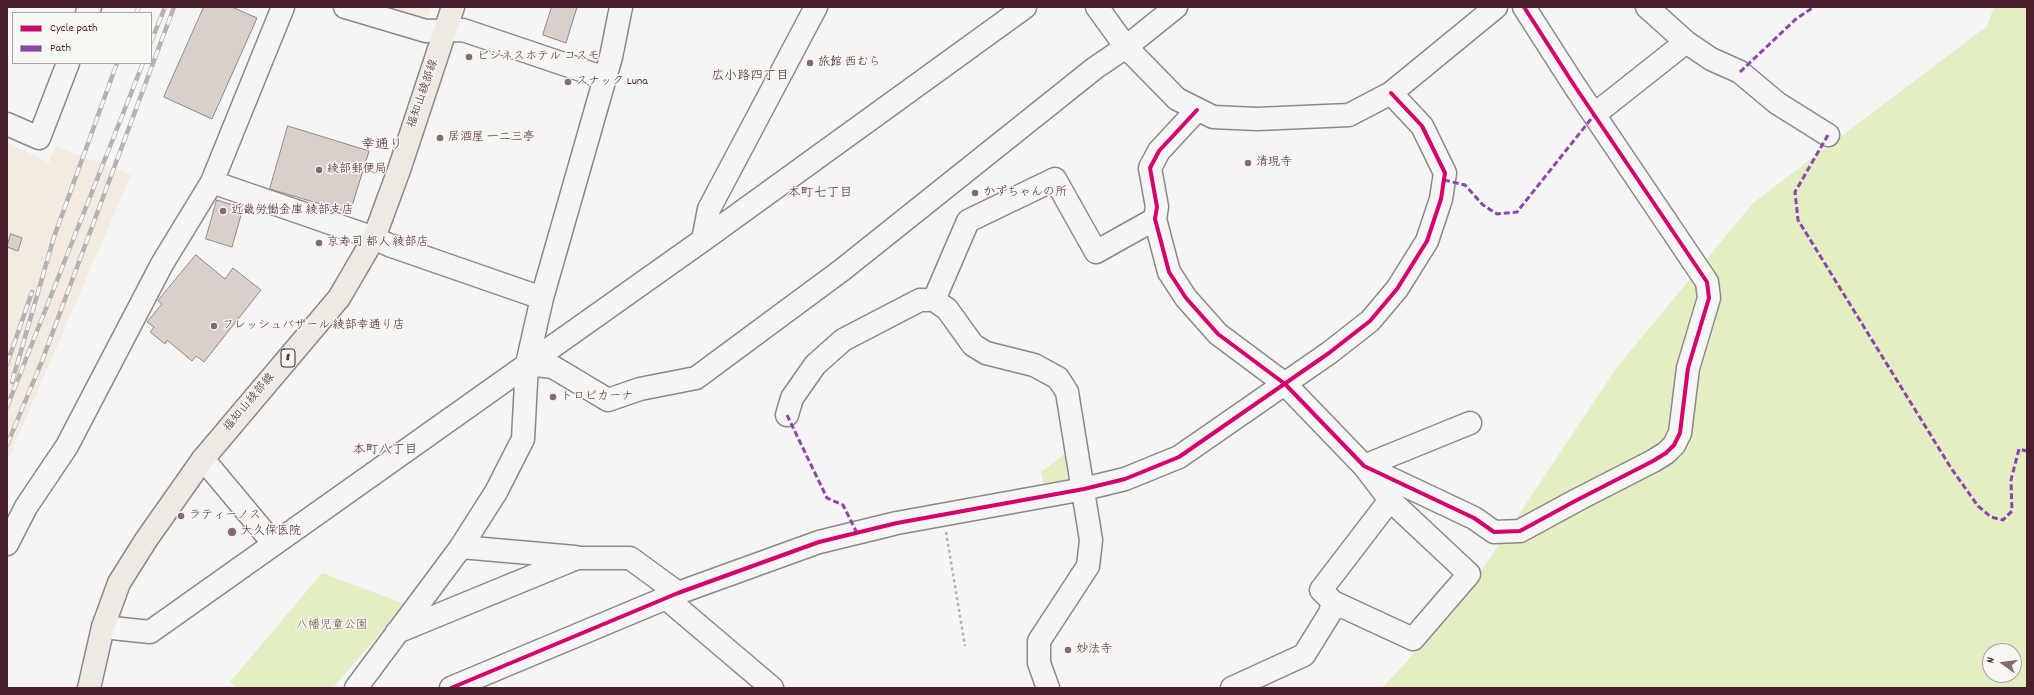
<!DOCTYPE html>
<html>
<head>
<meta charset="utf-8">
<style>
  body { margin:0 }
  #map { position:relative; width:2034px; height:695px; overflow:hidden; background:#f5f5f3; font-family:Dekko,sans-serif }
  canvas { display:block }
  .frame { position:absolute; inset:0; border:8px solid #4a1f2b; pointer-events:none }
  .legend { position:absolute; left:12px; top:12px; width:140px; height:52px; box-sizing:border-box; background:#f6f6f2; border:1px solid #b1a0a2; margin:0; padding:5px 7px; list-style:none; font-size:12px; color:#4a1f2b }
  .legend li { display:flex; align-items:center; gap:8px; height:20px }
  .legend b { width:20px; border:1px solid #b1a0a2 }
  .north { position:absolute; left:1982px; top:643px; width:40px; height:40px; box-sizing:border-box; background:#f6f6f2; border:1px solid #b1a0a2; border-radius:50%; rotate:284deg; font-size:11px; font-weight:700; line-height:16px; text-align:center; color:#4a1f2b }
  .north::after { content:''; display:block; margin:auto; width:14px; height:18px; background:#866a71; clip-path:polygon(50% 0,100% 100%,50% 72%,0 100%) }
</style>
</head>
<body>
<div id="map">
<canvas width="2034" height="695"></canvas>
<div class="frame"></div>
<ul class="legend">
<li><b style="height:5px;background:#d6006c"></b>Cycle path</li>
<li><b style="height:5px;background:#8e44ad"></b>Path</li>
</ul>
<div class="north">N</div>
</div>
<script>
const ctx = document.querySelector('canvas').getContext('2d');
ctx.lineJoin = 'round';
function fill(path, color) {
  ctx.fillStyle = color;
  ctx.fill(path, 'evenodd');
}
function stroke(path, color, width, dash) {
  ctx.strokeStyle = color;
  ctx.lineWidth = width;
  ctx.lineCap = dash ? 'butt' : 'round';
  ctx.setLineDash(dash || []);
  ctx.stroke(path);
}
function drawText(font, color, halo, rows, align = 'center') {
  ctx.font = font + ' Dekko,"Klee One",sans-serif';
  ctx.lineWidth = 3;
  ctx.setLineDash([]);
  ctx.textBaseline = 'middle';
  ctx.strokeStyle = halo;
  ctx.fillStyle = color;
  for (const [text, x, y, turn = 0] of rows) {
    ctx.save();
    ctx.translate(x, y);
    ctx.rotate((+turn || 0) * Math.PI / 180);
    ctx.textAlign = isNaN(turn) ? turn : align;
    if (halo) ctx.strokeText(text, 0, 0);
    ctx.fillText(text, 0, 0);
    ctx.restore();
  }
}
fill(new Path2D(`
  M373,7h58l-2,7 -13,7z
  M7,142l42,21 6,-17 76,29 -124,287z`), '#f1ebe2');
fill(new Path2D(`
  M1994,7h33v681h-645l74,-79 162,-243 135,-163 234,-177zM1990,651h24v24h-24z
  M1075,446l9,43 -37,7 -6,-24z
  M322,573l83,31 -72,84h-96l-7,-6z`), '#e3eec3');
const building = new Path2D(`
  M204,7h28l25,11 -45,101 -48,-22z
  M552,7h25l-11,36 -23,-8z
  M288,126l81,25 -17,55 -8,5 -74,-22z
  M217,200l26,8 -11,39 -26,-8z
  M11,234l11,4 -4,13 -11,-4z
  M196,255l29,24 8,-11 28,22 -57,72 -8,-6 -4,5 -25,-21 -2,4 -15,-12 4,-5 -7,-5 15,-18 -4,-3z`);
fill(building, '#d9d1c9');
stroke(building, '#8f8788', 1);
const minor = new Path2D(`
  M345,7l81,24 37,-1 142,48
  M1097,7l29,40 51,52 36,18 44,2 92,-4 42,-22 105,-86
  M1647,7l39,35
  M87,13l3,-6
  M1197,110l-38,41 -9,17 7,39 -2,12 14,53 17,26 32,36 67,50 79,82 110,52 20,14 26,-1 57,-31 76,-39 13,-8 8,-8 6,-12 8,-65 21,-70 -2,-16 -133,-197 -50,-78
  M1595,114l91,-72 25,17 29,13 37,31 51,32
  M7,124l32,14 29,-75
  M212,182l162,56 15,7 153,53
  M703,240l6,-31 107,-202
  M934,300l34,-79 87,-42 41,73 59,-33
  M527,364l26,3 55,33 32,-11 56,-11 146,-108 253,-202 31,-21 50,-40
  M787,415l5,-17 23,-33 28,-25 77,-40h14l13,9 26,36 13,8 48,12 24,13 9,14 24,148 -3,26 -49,75v22l9,25
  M203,459l71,85
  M7,544l19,-37 41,-61 95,-182 50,-82 71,-175
  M461,547l114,10
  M666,598l106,90
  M1333,602l80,37 56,-65 -79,-74
  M103,627l47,5 553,-392 322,-233
  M397,632l180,-74h53l48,35
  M356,688l105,-141 35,-55 27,-53 4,-75 15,-66 69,-241 10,-50
  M451,688l227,-95 141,-51 78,-19 187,-34 41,-10 54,-22 150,-104 41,-32 27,-32 30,-48 14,-42 4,-26 -23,-47 -31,-33
  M1232,688l72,-33 26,-42 3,-11 -12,-12 69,-90 -26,-34 106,-43`);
const major = new Path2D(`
  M89,688l14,-61 16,-44 27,-43 57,-81 136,-161 35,-60 25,-68 54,-163`);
stroke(minor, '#8f8788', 25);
stroke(major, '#8f8788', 25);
stroke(new Path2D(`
  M946,532l19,114`), '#b6b2b2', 2.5, [3, 3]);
stroke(minor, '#f5f5f3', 22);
stroke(major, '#edeae4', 22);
const rail = new Path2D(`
  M136,13l3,-6
  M151,42l14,-35
  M7,364l25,-72
  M12,382l42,-145 63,-174
  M7,407l136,-344
  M7,445l35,-84 132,-354`);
stroke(rail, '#b6b2b2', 4.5);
stroke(rail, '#f6f6f2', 3, [9]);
stroke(new Path2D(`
  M1740,72l57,-54 17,-11
  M1828,135l-33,57 3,28 153,248 27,38 13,11 12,3 9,-9 -1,-31 8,-31 8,2
  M1444,180l21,5 18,20 14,9 20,-2 78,-98
  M787,415l40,83 16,7 14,28`), '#8e44ad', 3, [6, 3]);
stroke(new Path2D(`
  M1197,110l-38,41 -9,17 7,39 -2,12 14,53 17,26 32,36 67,50 79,82 110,52 20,14 26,-1 57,-31 76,-39 13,-8 8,-8 6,-12 8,-65 21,-70 -2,-16 -133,-197 -50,-78
  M451,688l227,-95 141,-51 78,-19 187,-34 41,-10 54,-22 150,-104 41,-32 27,-32 30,-48 14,-42 4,-26 -23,-47 -31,-33`), '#d6006c', 4);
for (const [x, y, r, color] of [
  [469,57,4,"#866a71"],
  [810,63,4,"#866a71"],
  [568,82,4,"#866a71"],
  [440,138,4,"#866a71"],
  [1248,163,4,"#866a71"],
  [319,170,4,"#866a71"],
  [975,193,4,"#866a71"],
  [223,211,4,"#866a71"],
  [319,243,4,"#866a71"],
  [214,326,4,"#866a71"],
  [553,397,4,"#866a71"],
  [181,516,4,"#866a71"],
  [232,532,5,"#866a71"],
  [1068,650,4,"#866a71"]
]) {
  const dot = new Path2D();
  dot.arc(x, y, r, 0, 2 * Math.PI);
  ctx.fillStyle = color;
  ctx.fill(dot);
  stroke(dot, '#f6f6f2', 1.5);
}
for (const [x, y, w] of [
  [288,358,14]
]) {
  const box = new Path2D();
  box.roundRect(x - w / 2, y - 9, w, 18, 3);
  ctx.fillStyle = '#f6f6f2';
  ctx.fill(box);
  stroke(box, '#4a1f2b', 1);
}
drawText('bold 11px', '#4a1f2b', null, [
  ["8",288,358]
]);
drawText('12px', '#4a1f2b', '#f6f6f2', [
  ["ビジネスホテル コスモ",477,57],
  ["旅館 西むら",818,63],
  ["スナック Luna",576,82],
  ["居酒屋 一二三亭",448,138],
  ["清現寺",1256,163],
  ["綾部郵便局",327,170],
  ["かずちゃんの所",983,193],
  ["近畿労働金庫 綾部支店",231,211],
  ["京寿司 都人 綾部店",327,243],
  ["フレッシュバザール 綾部幸通り店",222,326],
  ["トロピカーナ",561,397],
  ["ラティーノス",189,516],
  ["大久保医院",241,532],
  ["妙法寺",1076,650]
], 'left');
drawText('12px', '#4a1f2b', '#f6f6f2', [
  ["福知山綾部線",424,94,-71],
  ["福知山綾部線",250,403,-50]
]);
drawText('12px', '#6d5147', '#f6f6f2', [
  ["八幡児童公園",332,626]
]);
drawText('13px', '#4a1f2b', '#f6f6f2', [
  ["広小路四丁目",750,77],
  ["本町七丁目",820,194],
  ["本町八丁目",385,451]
]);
drawText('14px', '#4a1f2b', '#f6f6f2', [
  ["幸通り",382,146]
]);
</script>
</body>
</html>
